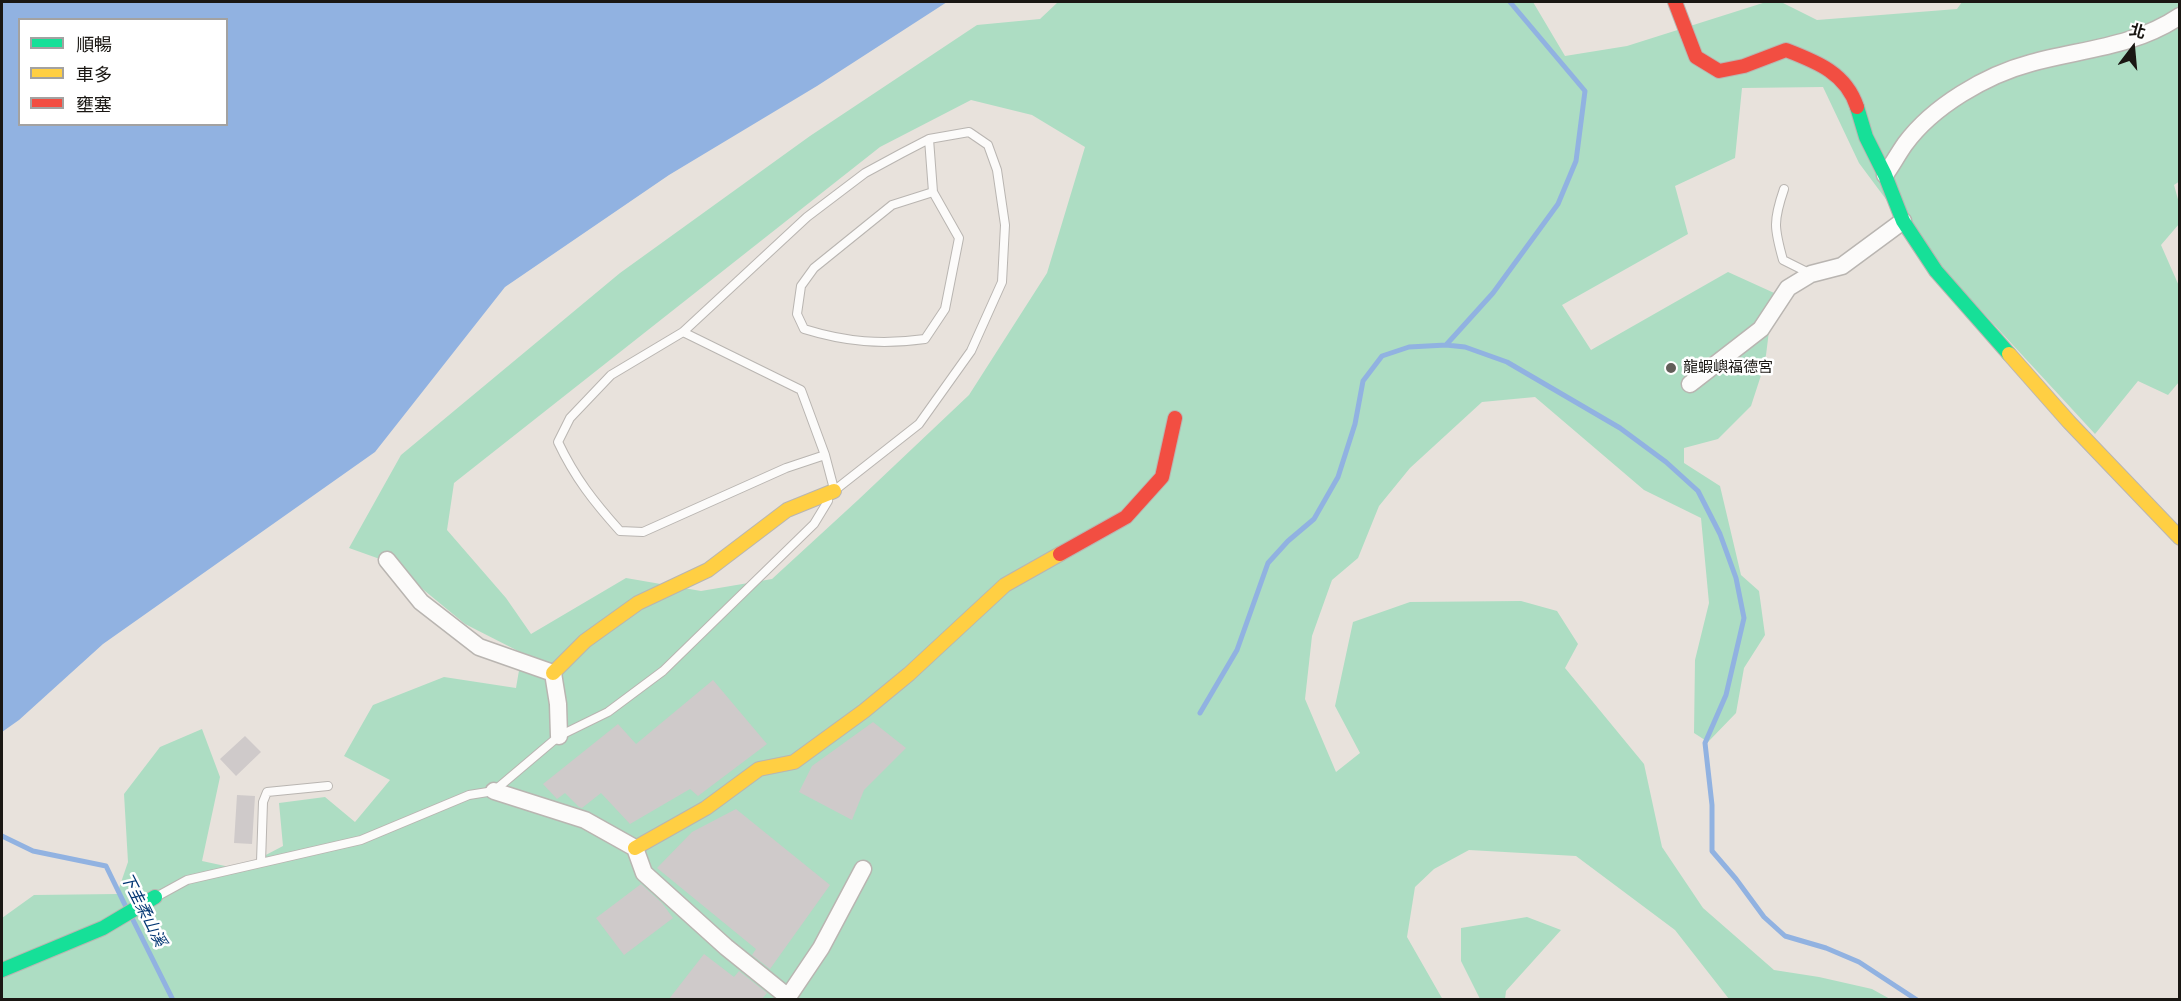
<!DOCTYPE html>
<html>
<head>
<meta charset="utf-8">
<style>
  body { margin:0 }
  #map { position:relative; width:2181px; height:1001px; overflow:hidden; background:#e8e2dc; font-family:Lora,"Noto Sans TC",serif }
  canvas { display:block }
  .frame { position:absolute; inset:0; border:3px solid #1a1713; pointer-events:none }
  .legend { position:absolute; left:18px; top:18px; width:210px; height:108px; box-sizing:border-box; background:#fff; border:2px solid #a3a2a1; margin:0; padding:8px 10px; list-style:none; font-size:18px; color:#1a1713 }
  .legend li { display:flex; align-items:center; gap:12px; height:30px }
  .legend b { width:30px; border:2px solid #a3a2a1 }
  .north { position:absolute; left:2103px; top:18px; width:60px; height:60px; -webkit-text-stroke:4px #fff; paint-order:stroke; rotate:16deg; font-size:16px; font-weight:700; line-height:24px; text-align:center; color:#1a1713 }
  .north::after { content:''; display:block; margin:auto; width:21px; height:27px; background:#1a1713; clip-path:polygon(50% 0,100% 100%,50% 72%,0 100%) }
</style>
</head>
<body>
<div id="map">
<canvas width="2181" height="1001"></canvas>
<div class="frame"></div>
<ul class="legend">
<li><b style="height:8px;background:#16e098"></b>順暢</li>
<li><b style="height:8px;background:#ffcf43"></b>車多</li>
<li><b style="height:8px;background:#f24e42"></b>壅塞</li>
</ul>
<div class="north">北</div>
</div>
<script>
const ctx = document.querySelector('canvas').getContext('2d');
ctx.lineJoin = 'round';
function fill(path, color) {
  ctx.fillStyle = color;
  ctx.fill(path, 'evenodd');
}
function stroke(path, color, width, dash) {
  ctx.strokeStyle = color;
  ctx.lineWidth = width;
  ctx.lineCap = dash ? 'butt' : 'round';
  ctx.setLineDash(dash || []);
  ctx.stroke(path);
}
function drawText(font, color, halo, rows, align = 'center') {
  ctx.font = font + ' Lora,"Noto Sans TC",serif';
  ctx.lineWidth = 5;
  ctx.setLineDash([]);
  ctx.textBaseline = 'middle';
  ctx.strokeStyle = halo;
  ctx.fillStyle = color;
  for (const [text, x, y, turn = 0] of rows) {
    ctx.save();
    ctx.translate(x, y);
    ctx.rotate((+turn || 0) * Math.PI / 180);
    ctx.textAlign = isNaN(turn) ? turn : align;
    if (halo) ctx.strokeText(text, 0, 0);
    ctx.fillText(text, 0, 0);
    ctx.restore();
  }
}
fill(new Path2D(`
  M1058,2h475l32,54 62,-10 139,-44h15l36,18 140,-11 5,-7h217l1,179 -6,4 5,18v21l-18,21 18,41v96l-11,13 -30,-14 -43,53 -178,-193 -58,-78 -36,-76 -81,1 -7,70 -60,28 13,48 -126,71 29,45 137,-78 55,25 -14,34 -4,32 -14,43 -33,33 -34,9v15l36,23 21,89 18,16 6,44 -21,33 -8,45 -28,29 -14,-9 1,-73 14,-57 -8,-85 -57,-28 -109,-93 -53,5 -72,66 -31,38 -21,52 -26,22 -20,56 -7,63 31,73 24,-19 -25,-47 18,-84 57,-20 111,-1 36,10 21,33 -13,24 79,96 18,83 41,61 71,62 45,7 53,12 18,10h-161l-54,-69 -99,-74 -107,-6 -35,19 -19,18 -8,50 36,63 -1441,-1v-81l32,-23 83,-1 11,-32 -4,-68 36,-47 42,-18 18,48 -18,84 37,8 44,-23 -4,-43 46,-6 30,25 35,-42 -46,-24 29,-51 71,-28 72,11 6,-35 -57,-29 -74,-61 -42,-15 52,-93 219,-182 190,-137 167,-111 63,-6zM971,100l61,15 53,32 -38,126 -78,122 -111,105 -86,79 -71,12 -75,-13 -95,56 -25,-36 -59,-68 7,-47 426,-336z
  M1527,917l34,13 -55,61 -1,8h-25l-19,-38v-33z`), '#adddc3');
fill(new Path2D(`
  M2,2h945l-130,84 -148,89 -164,112 -130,165 -272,192 -84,76 -17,12zM20,20h206v104h-206z`), '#91b2e1');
stroke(new Path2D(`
  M1446,345l19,2 42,15 113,66 46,34 32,29 22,43 16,44 8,40 -18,77 -21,48 7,62v46l24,28 28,38 21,19 41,12 33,14 58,38
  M1200,713l37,-63 31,-87 20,-22 26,-22 24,-42 17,-53 8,-43 19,-25 27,-9 37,-2 47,-52 65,-89 18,-43 9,-70 -75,-89
  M2,836l31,15 73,15 20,41
  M132,918l41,82`), '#91b2e1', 5);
fill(new Path2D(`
  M713,680l54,64 -69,52 -8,-7 -60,35 -29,-31 -19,15 -3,-1 -14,-14 -8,6 -14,-15 75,-60 18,20z
  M873,722l33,26 -42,42 -12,30 -53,-28 13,-26z
  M245,736l16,16 -25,24 -16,-17z
  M237,795l18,1 -3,48 -18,-1z
  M736,809l94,76 -60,84 -18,-14 4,-6 -99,-81 35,-36z
  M641,884l21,19 11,15 -49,37 -28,-37z
  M704,954l30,23 5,-6 28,22 -5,6h-93z`), '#cfcaca');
const lane = new Path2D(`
  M929,139l4,53 -41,13 -78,63 -13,18 -4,28 7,15c42,13 78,16 121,10l20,-30 14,-71 -26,-46
  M1784,189c-11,32 -10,39 -1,71l28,14
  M683,332l118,58 24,65
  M834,489l-9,-34 -39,13 -143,64 -23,-1c-26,-29 -45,-53 -62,-89l12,-24 41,-43 72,-43 124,-115 58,-44 37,-20 27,-14 40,-7 19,13 9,25 8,55 -3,57 -31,69 -52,73 -84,66
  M261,862l2,-60 4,-10 61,-6
  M156,897l31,-17 174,-40 108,-45 25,-4 65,-55 49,-24 55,-41 151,-147 14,-23`);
const street = new Path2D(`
  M1885,175c7,-10 13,-21 20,-31 28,-38 81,-69 126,-81 51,-14 103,-16 149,-47
  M1690,384l71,-55 27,-41 23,-14 31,-8 61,-45
  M387,560l34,42 58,45 74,26 5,31 1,32
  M494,791l91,29 50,28 9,25 82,74 62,50
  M786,1000l35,-52 42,-79`);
const fast = new Path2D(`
  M1857,107l9,30 19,38 18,46 33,50 73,83
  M2,970l101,-42 52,-31`);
const slow = new Path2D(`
  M2009,354l60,68 111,116
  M553,673l32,-32 53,-38 70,-33 79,-60 47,-19
  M635,848l71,-40 53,-39 35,-7 70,-51 45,-37 96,-89 55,-31`);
const jam = new Path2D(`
  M1675,2l21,55 23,14 25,-5 42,-16c31,12 60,23 71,57
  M1060,554l66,-37 36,-40 13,-59`);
stroke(lane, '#b9b5b1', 10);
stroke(street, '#b9b5b1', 19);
stroke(fast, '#b9b5b1', 16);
stroke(slow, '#b9b5b1', 16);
stroke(jam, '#b9b5b1', 16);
stroke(lane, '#fcfbfa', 8);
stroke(street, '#fcfbfa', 16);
stroke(fast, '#16e098', 14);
stroke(slow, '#ffcf43', 14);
stroke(jam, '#f24e42', 14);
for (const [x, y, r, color] of [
  [1671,368,6,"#625e59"]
]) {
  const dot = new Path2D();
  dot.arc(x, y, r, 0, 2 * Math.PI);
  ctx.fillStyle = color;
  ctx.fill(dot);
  stroke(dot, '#fff', 2);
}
drawText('15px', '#1a1713', '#fff', [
  ["龍蝦嶼福德宮",1683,368]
], 'left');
drawText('italic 16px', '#013572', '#fff', [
  ["下圭柔山溪",143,910,63]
]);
</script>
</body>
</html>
